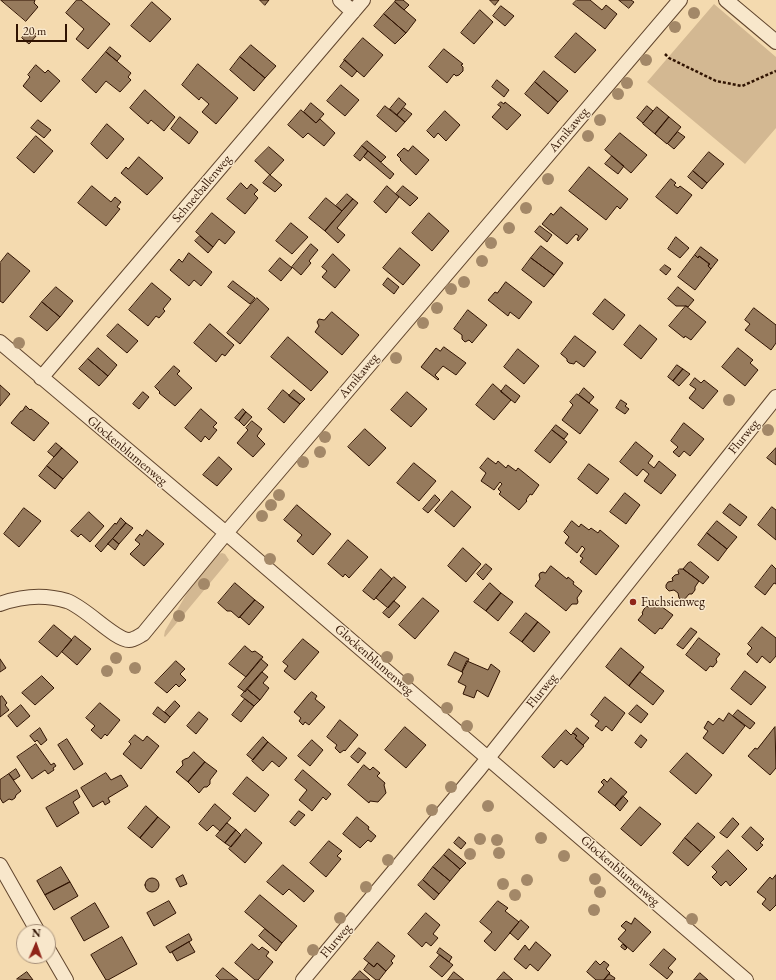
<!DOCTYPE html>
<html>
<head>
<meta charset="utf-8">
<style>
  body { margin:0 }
  #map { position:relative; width:776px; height:980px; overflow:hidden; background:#f4daaf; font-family:"EB Garamond",serif }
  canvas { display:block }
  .north { position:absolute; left:16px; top:924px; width:40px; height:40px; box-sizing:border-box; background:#f8e7cb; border:1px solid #a8927b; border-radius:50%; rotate:2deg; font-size:11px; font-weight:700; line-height:16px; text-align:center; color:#301302 }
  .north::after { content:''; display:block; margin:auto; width:14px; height:18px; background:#8f2418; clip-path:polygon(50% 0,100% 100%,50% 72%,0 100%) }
  .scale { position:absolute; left:16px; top:24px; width:51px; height:18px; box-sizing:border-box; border:2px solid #301302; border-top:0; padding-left:5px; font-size:12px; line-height:14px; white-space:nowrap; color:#301302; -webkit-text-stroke:3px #f8e7cb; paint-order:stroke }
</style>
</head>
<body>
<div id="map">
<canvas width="776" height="980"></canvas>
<div class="north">N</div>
<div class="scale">20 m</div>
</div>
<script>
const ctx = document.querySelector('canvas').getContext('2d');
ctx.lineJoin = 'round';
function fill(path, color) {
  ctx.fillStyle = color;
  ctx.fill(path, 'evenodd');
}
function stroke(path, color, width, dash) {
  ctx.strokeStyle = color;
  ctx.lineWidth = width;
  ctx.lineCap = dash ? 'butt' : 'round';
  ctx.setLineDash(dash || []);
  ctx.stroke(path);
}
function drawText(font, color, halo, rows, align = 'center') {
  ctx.font = font + ' "EB Garamond",serif';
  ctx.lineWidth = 3;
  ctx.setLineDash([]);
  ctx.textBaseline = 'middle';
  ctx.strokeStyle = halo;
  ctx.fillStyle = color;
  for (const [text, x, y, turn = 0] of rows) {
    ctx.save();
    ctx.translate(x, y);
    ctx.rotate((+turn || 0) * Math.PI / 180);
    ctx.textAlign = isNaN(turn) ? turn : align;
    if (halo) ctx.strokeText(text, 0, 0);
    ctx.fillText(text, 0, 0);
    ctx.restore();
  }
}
fill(new Path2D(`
  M714,4l62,53v71l-31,36 -98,-82z
  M222,553l3,1 4,6 -4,5 -60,72 -1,-1 1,-5 22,-38 29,-38z`), '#d3b892');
const building = new Path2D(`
  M1,0h34l-1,3 4,4 -12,14z
  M77,0h4l29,24 -22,25 -12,-10 8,-10 -18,-16z
  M260,0h9l-4,5z
  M396,0h7l6,5 -5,5 -9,-8z
  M490,0h9l-4,5z
  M577,0h13l12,10 4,-5 11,9 -12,15 -32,-25z
  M619,0h12l3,2 -5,6z
  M152,2l19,17 -21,23 -19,-16z
  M395,2l21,18 -10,13 -22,-19z
  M501,6l13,10 -9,10 -12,-10z
  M480,10l13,12 -19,22 -13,-11z
  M384,14l22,19 -11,11 -21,-18z
  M30,28l7,7 -8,9 -7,-6z
  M576,33l20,17 -21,23 -20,-16z
  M363,38l20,17 -19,22 -20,-17z
  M251,45l25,21 -11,12 -25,-21z
  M110,47l11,9 -4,5 -11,-9z
  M444,49l19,15 -2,1 2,2v4l-4,4 -3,1 -2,-2 -7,9 -18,-16z
  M106,52l25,21 -3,4 3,3 -11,12 -14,-11 -10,12 -14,-13z
  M240,57l25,21 -11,13 -24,-21z
  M345,60l12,11 -5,6 -12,-10z
  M198,64l40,34 -22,26 -14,-12 7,-8 -8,-7 -2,3 -17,-15z
  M36,65l9,8 3,-3 12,11 -19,21 -18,-16 7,-9 -2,-2z
  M544,71l24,20 -10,11 -23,-20z
  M497,80l12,10 -5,7 -12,-10z
  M535,82l23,20 -10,12 -23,-20z
  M341,85l18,15 -14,16 -18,-15z
  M145,90l30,27 -11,14 -13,-11 -3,4 -18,-16z
  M399,98l7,6 -9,11 -7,-6z
  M501,102l3,2 1,-2 16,13 -14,15 -15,-13 9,-10 -3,-2z
  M311,103l13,11 -8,9 -12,-11z
  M385,106l20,16 -9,10 -19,-16z
  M647,106l6,5 -10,12 -6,-5z
  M657,107l12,10 -14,17 -12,-10z
  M404,108l8,6 -7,8 -8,-7z
  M301,110l15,13 4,-4 15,14 -11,13 -16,-13 -5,5 -15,-13z
  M445,111l15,14 -14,16 -8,-8 -4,5 -7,-7z
  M180,117l18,15 -9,12 -18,-15z
  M669,117l12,10 -14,17 -12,-10z
  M38,120l13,10 -7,8 -13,-10z
  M107,124l17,15 -17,20 -16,-15z
  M678,132l7,5 -11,12 -6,-5z
  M620,133l27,22 -16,18 -26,-23z
  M36,136l17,15 -19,22 -17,-15z
  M367,141l19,16 -5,5 -19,-16z
  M362,146l6,5 -8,10 -6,-5z
  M413,146l16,14 -13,15 -16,-15 1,-1 -4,-4 7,-7 4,3z
  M269,147l15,13 -14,15 -15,-14z
  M368,151l26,23 -4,5 -26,-22z
  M709,152l15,12 -17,19 -14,-12z
  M612,156l12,10 -6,8 -13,-10z
  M139,157l24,21 -16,17 -26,-22 5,-6 2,2z
  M589,167l39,32 -8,10 -3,-3 -11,14 -37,-29z
  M693,171l14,12 -5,6 -14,-12z
  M270,175l12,10 -7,7 -12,-9z
  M671,179l5,4 -2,2 4,3 2,-2 12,9 -15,19 -21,-17z
  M241,183l6,6 4,-5 7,6 -4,4 4,4 -13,16 -18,-15z
  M92,186l19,16 4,-5 6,5 -4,5 3,2 -14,17 -28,-23z
  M387,186l12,11 -13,16 -12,-11z
  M403,186l15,12 -8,8 -14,-12z
  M347,194l6,5 -11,12 -6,-5z
  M326,198l16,13 -17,20 -16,-13z
  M353,199l5,4 -21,25 8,7 -7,8 -13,-12z
  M561,207l27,22 -10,12 -1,-2 2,-3 -3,-2 -9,10 -25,-20 9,-11 2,2z
  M212,213l23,19 -10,12 -6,-5 -6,8 -17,-15z
  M429,213l20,18 -17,20 -20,-18z
  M291,223l17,14 -16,17 -16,-13z
  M540,226l12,9 -5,7 -12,-10z
  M200,236l13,11 -5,6 -13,-12z
  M676,237l13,11 -9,10 -12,-9z
  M311,244l7,6 -9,11 2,2 -10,12 -9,-8z
  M541,246l22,17 -9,12 -23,-17z
  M701,247l17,13 -7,9 -3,-3 2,-2 -11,-8 -1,2 -3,-3z
  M400,248l20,17 -17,20 -20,-17z
  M8,253l22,18 -27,32 -3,-2v-38z
  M189,253l23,19 -11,14 -7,-6 -5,6 -19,-16 9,-11 3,3z
  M333,254l17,16 -15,18 -13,-11 5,-6 -5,-4z
  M695,255l3,3 1,-2 10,8 -1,2 3,3 -16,21 -17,-13z
  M280,258l12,10 -11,13 -12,-10z
  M531,258l23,17 -10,12 -22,-17z
  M665,265l6,4 -5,6 -6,-5z
  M388,278l11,9 -5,7 -11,-9z
  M233,281l22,17 -5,6 -22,-17z
  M506,282l26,20 -13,17 -9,-7 -2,4 -20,-16 7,-8 2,1z
  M152,283l19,16 -8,10 2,2 -6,7 -3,-2 -8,10 -19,-16z
  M56,287l17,14 -13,16 -18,-15z
  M678,287l16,13 -6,7 -2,-1h-10l-8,-7z
  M257,298l12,11 -29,35 -13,-11z
  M605,299l20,16 -12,15 -20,-16z
  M42,302l18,15 -13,14 -17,-14z
  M686,306l20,16 -15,18 -6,-4 -1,2 -15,-12z
  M754,308l22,17v18l-5,7 -26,-20 5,-6 -5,-4z
  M468,310l19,15 -15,18 -3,-3 -4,2 -3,-3v-4l-8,-6z
  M332,312l27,23 -17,20 -27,-23 4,-6 -2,-4 2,-3 5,1z
  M118,324l20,17 -11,12 -20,-17z
  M210,324l24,21 -9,11 -3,-2 -6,8 -22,-19z
  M640,325l17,14 -16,20 -17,-14z
  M575,336l21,16 -12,15 -8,-6 -2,3 -5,-1 -2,-2v-2l-6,-5z
  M288,337l40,35 -17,19 -40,-34z
  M444,347l22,16 -10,12 -13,-9 -8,9 4,4 -1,1 -17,-13 15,-19 4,3z
  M98,348l19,17 -9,11 -20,-17z
  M738,348l15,12 -3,3 8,7 -13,16 -23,-19z
  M518,349l21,17 -15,18 -20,-17z
  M88,359l20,17 -9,10 -20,-17z
  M677,365l6,4 -10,12 -5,-4z
  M174,366l6,5 -3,3 15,14 -17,18 -16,-13 1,-1 -5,-5z
  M683,369l7,5 -11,12 -6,-5z
  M695,378l6,5 3,-3 14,11 -15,18 -14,-11 7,-9 -6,-4z
  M493,384l18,16 -17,20 -18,-15z
  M0,385l10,9 -10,12z
  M506,385l14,11 -5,7 -14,-11z
  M584,388l10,9 -5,6 -10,-8z
  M283,390l17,14 -16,19 -16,-14z
  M294,390l11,9 -5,5 -11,-8z
  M143,392l6,5 -10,12 -6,-5z
  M407,392l20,17 -16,18 -20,-17z
  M577,394l21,16 -18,24 -18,-14 11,-15 -3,-3z
  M621,400l6,4 -2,2 4,3 -4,5 -9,-6z
  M26,406l4,4 1,-1 18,14 -15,18 -23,-18 10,-12h1z
  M201,409l16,14 -4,4 4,3 -8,10 -4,-4 -4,6 -16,-14z
  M243,409l3,3 -7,9 -4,-3z
  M246,412l6,5 -8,9 -5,-5z
  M252,421l10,8 -5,7 8,8 -12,13 -16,-14 11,-13 -2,-2z
  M684,423l20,16 -14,17 -6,-5 -5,6 -6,-5 5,-5 -7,-6z
  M556,425l12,9 -4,5 -12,-9z
  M365,429l21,19 -17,18 -21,-19z
  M552,430l15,12 -17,21 -15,-12z
  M636,442l17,14 -5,7 6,5 5,-7 17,14 -15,19 -17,-13 5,-7 -6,-5 -6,7 -17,-14z
  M56,443l6,5 -8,9 -6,-5z
  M62,448l16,14 -15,17 -16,-13z
  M776,448v17l-9,-7z
  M219,457l13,12 -15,17 -14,-11z
  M488,458l8,6 2,-3 8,7 2,-3 8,6 2,-3 21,17 -7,10 -2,-1 -4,6 1,1 -8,9 -20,-16 2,-2 -3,-3 4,-5 -2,-2 -6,8 -13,-9 5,-8 -6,-5z
  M414,463l22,18 -17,20 -22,-18z
  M589,464l20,15 -12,15 -19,-15z
  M47,466l16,13 -8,10 -16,-13z
  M452,491l19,16 -17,20 -19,-16z
  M625,493l15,12 -14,19 -16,-12z
  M435,495l5,5 -12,13 -5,-4z
  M730,504l17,13 -7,9 -17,-13z
  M297,505l34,29 -18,21 -16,-14 5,-6 -18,-15z
  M772,507l4,3v30l-18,-15z
  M24,508l17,13 -22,26 -15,-13z
  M89,512l15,14 -14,16 -9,-8 -3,3 -7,-6z
  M121,518l5,5 -25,29 -6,-6 20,-23 1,1z
  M572,521l7,6 2,-3 8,6 2,-2 7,5 2,-3 19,16 -23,29 -16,-13 3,-4 -3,-2 5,-7 -3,-3 -5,7 -12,-10 4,-6 -5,-5z
  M717,521l20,16 -10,12 -20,-16z
  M126,523l7,5 -14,16 -6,-5z
  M147,530l17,14 -20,22 -14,-12 10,-10 -5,-4 5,-6 2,2z
  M707,533l20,16 -9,12 -20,-16z
  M113,539l6,5 -4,6 -7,-6z
  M348,540l20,17 -19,21 -4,-4 -2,3 -15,-13z
  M463,548l18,16 -15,18 -18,-16z
  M691,562l18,15 -6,7 -20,-15 5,-6z
  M486,564l6,5 -9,11 -6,-6z
  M772,565l4,4v15l-2,-1 -9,12 -10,-8z
  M551,566l16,13 1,-2 6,5 -1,2 9,7 -5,7 1,4 -1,2h-5l-6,7 -31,-25 5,-7 -1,-4 1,-2 3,-1 2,1z
  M381,569l11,10 -18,21 -11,-9z
  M680,569h3l16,12 -4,6v3l-3,4h-3l-5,6h-2l-3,-2 -1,-5 -4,-3 -5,1 -3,-3v-3l2,-3 5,-1 -1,-3 3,-3 4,-1 -1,-3z
  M394,577l12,10 -18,21 -12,-10z
  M235,583l20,17 -16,18 -8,-7h-4l-9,-8z
  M490,583l11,10 -15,18 -12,-9z
  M501,593l12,9 -15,19 -12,-10z
  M423,598l16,13 -24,28 -16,-14z
  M255,600l9,7 -15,18 -9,-8z
  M394,601l6,5 -11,12 -6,-5z
  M654,601l19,14 -11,14 -2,-1 -5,6 -17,-14 5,-6 -1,-1 2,-4 3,-3 1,1z
  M526,613l12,9 -16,20 -12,-9z
  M538,622l12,10 -16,20 -12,-10z
  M54,625l18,15 -15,17 -18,-15z
  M762,627l14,11v18l-6,7 -8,-7 -5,7 -10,-9 5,-6 -4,-4z
  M691,628l6,4 -14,17 -6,-4z
  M75,636l16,13 -14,16 -15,-13z
  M699,638l21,16 -4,5 1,3 -4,5 -3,-1 -4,5 -20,-16z
  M303,639l16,13 -24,28 -11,-9 4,-5 -5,-4z
  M245,646l7,6 3,-1 8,6 -17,20 -17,-13z
  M621,648l23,19 -15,19 -23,-19z
  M455,652l14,7 -7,13 -14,-7z
  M0,659l6,9 -6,4z
  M261,659l7,6 -23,27 -7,-5z
  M176,661l9,8 -5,5 6,6 -7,7 -3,-3 -9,9 -12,-10z
  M467,661l21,9 3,-6 9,7 -12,26 -11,-7 -3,8 -11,-4 3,-8 -8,-4 5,-9 -1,-1z
  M745,671l21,16 -15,18 -20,-16z
  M262,672l6,5 -5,6 6,5 -9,12 -13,-11z
  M640,672l24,19 -11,14 -24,-19z
  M42,676l12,12 -19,17 -13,-12z
  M247,689l13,11 -6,6 -13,-10z
  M312,692l5,4 -2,3 10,8 -16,18 -4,-3 -2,3 -4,-4 2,-3 -7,-6 15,-18z
  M2,696l5,7 -2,2 4,5 -9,7v-20z
  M605,697l20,16 -13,18 -6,-5 -4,5 -7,-5 4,-5 -8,-6z
  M245,699l9,7 -13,16 -9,-7z
  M175,701l5,5 -10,11 -5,-5z
  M100,703l20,17 -13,16 -2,-2 -4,5 -10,-9 4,-4 -9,-8z
  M21,705l9,11 -13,11 -9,-11z
  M637,705l11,9 -7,9 -12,-9z
  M158,707l12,10 -5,6 -12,-9z
  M738,710l17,13 -5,6 -17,-13z
  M199,712l9,7 -12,15 -9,-8z
  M729,713l16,13 -22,28 -20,-16 5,-7 -4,-3 4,-7 5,4 6,-7 4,3z
  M340,720l18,15 -13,16 -1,-1 -4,3 -5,-5 2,-3 -10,-8z
  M405,727l21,18 -20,23 -21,-18z
  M775,727l1,41 -6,7 -22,-19 7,-8 2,1z
  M40,728l7,12 -6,5 -4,-5 -2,2 -5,-6z
  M577,728l12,10 -6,7 -8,-7 2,-2 -4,-3z
  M566,730l5,5 2,-2 4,3 -2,2 9,8 -17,19 -6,-5 -7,8 -12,-11z
  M135,735l8,6 4,-5 12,10 -18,23 -18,-15 8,-10 -2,-2z
  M641,735l6,5 -6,8 -6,-5z
  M263,737l5,5 -15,18 -6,-5z
  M67,739l16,25 -9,6 -16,-25z
  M312,740l11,10 -13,16 -12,-10z
  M268,742l19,16 -8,9 -7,-6 -9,10 -11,-10z
  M36,744l15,21 3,-2 2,3 -3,2 1,2 -6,4 -3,-4 -13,9 -15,-22z
  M359,748l7,5 -8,10 -7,-6z
  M194,752l11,10 -17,20 -12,-10 7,-7 -1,-4 3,-2 3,-1z
  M687,753l25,22 -16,19 -26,-22z
  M205,762l12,9 -7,9v4l-3,3h-3l-5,6 -11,-11z
  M364,765l6,5 3,-3 7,6 -3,3 8,7 -1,2 2,8 -8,9 -8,-1 -1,2 -21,-18z
  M16,769l4,7 -6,4 -5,-6z
  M303,770l28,24 -5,6 -3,-3 -11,14 -13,-11 8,-10 -12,-10z
  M106,773l5,7 10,-5 7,11 -20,12 2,4 -5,3 -2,-4 -10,6 -12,-19z
  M9,774l12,17 -5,4 -1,3 -3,2 -3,-1 -6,4 -3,-5v-18z
  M247,777l22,18 -14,17 -22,-18z
  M611,778l16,14 -12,14 -17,-14 6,-7 -3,-3 3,-3 3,3z
  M77,790l3,7 -7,5 6,11 -22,14 -11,-19z
  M623,796l5,5 -8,10 -5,-5z
  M215,804l16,14 -11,13 -7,-6 -6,6 -8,-7z
  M146,806l12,11 -18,21 -12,-10z
  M640,807l21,17 -20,22 -20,-17z
  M299,811l6,4 -10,11 -5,-4z
  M158,817l12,10 -18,21 -12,-10z
  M357,817l12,10 -1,2 8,7 -5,6 -3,-2 -8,8 -17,-14z
  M733,818l6,6 -12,14 -7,-5z
  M227,823l9,7 -11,13 -9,-7z
  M698,823l17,14 -14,15 -16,-14z
  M751,827l13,12 -4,4 3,2 -6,6 -15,-14z
  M246,829l16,14 -17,20 -16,-14z
  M236,830l5,5 -10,12 -6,-4z
  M459,837l7,6 -5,6 -7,-6z
  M685,838l16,14 -13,14 -15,-13z
  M329,841l13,10 -5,5 4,3 -15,18 -16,-14z
  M449,849l17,14 -6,6 -16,-14z
  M728,850l19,19 -17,17 -4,-5 -5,5 -9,-9 5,-5 -5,-5z
  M444,855l16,14 -10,12 -17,-14z
  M283,865l31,26 -10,11 -15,-13 -6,6 -16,-13z
  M61,867l9,15 -25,13 -8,-14z
  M433,867l17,14 -11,13 -16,-14z
  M183,875l4,9 -7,3 -4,-8z
  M776,875v30l-6,6 -8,-7 4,-5 -9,-7 13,-15 2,2z
  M145 885a7 7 0 1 1 14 0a7 7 0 1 1-14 0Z
  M423,880l16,14 -5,6 -16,-15z
  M70,882l8,14 -24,14 -9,-15z
  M260,895l37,31 -15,17 -37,-31z
  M169,901l7,12 -22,13 -7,-13z
  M498,901l10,7 -3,3 14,11 -24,29 -11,-10 8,-9 -12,-10z
  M95,903l14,24 -25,14 -13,-23z
  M426,913l14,12 -7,9 5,4 -7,8 -5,-4 -4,5 -14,-13z
  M635,918l16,14 -18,20 -15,-13 8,-9 -5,-4 5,-5 5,3z
  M521,920l8,7 -11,13 -8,-7z
  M265,929l17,14 -6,8 -17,-15z
  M189,934l3,6 -22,13 -4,-6z
  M122,937l15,27 -29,16h-2l-15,-25z
  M189,942l6,10 -18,9 -5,-9z
  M378,942l17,14 -4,5 2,2 -7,8 -9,-8 -3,4 -10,-8z
  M536,942l15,13 -13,16 -8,-7 -4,5 -12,-10 11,-14 4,5z
  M252,944l7,6 3,-3 7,5 -3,4 7,6 -15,18h-3l-20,-17z
  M623,944l4,4 -2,2 -4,-3z
  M440,948l12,9 -3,5 -12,-9z
  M664,949l12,10 -8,9 5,4 -6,7 -17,-14z
  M440,955l13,10 -11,12 -12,-10z
  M596,961l4,4 4,-4 5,4 -3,4 4,4 -6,7h-8l-9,-8z
  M369,963l5,4 3,-4 9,8 -7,9h-3l-12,-10z
  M223,968l15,12h-18l-4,-4z
  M360,971l10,9h-18z
  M27,972l6,8 -16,-1z
  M454,972l10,8h-16z
  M504,972l9,8h-16z
  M700,973l8,7h-14z
  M609,974l6,4 -1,2h-10z`);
fill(building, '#967a5c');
stroke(building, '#301302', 1);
const street = new Path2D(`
  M340,0l13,12
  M726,0l50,42
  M0,342l226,191 520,447
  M41,378l322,-378
  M0,604c22,-8 44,-10 67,-3 18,6 48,39 62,39 5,0 10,-4 14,-6l83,-101 454,-533
  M0,865l38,67
  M48,949l18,31
  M303,980l177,-212 296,-371`);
stroke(street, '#61452d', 16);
stroke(new Path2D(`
  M665,54l4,4 47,23 26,5 34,-15`), '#301302', 2.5, [3, 2]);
stroke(street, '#f8e7cb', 14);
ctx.fillStyle = '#a38868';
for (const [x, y] of [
  [694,13],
  [675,27],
  [646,60],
  [627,83],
  [618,94],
  [600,120],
  [588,136],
  [548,179],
  [526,208],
  [509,228],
  [491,243],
  [482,261],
  [464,282],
  [451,289],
  [437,308],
  [423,323],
  [19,343],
  [396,358],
  [729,400],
  [768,430],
  [325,437],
  [320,452],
  [303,462],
  [279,495],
  [271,505],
  [262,516],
  [270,559],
  [204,584],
  [179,616],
  [387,657],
  [116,658],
  [135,668],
  [107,671],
  [408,679],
  [447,708],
  [467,726],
  [451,787],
  [488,806],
  [432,810],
  [541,838],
  [480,839],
  [497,840],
  [499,853],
  [470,854],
  [564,856],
  [388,860],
  [595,879],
  [527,880],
  [503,884],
  [366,887],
  [600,892],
  [515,895],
  [594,910],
  [340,918],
  [692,919],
  [313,950]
]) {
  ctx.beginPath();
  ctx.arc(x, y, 6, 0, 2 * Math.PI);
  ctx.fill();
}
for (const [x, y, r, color] of [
  [633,602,4,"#8f2418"]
]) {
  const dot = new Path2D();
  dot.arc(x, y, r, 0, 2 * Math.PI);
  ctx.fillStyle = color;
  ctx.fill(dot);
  stroke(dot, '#f8e7cb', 1.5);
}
drawText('13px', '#301302', '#f8e7cb', [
  ["Arnikaweg",569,130,-50],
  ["Schneeballenweg",202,189,-50],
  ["Arnikaweg",359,376,-50],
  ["Flurweg",744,437,-51],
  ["Glockenblumenweg",127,451,40],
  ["Glockenblumenweg",374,660,41],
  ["Flurweg",542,691,-51],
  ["Glockenblumenweg",620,871,41],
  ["Flurweg",336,941,-50]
]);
drawText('13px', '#301302', '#f8e7cb', [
  ["Fuchsienweg",641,602]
], 'left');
</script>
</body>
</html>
